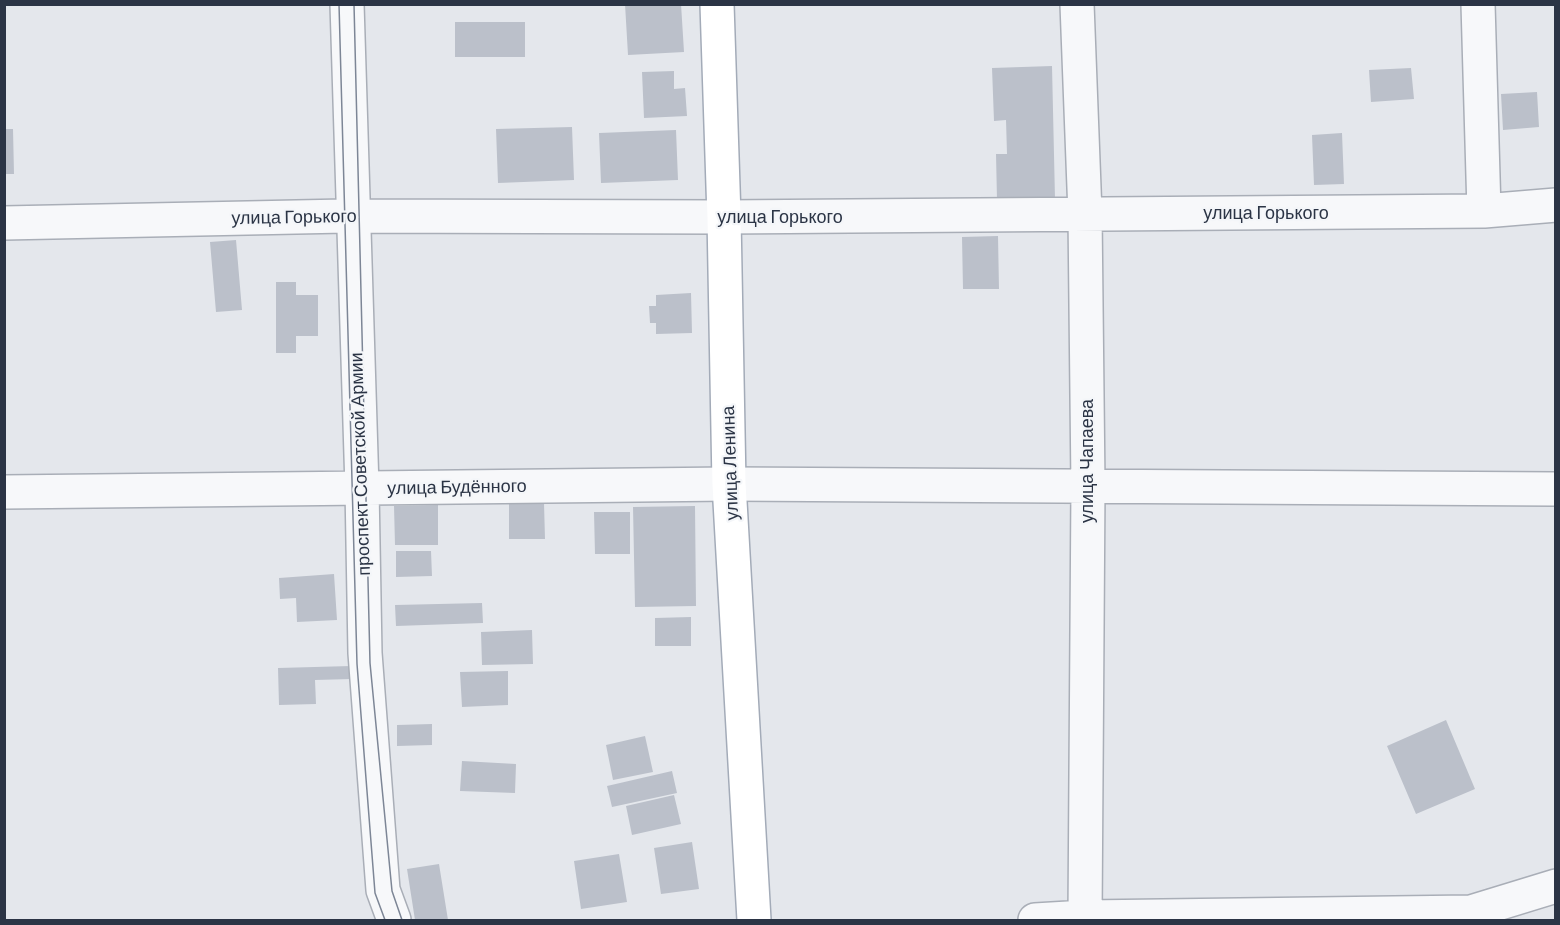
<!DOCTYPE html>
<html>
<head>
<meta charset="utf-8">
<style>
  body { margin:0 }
  #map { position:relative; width:1560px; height:925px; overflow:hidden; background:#e4e7ec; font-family:Barlow,sans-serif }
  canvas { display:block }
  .frame { position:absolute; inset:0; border:6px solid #2b3445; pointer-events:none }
</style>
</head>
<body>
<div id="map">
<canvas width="1560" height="925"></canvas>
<div class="frame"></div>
</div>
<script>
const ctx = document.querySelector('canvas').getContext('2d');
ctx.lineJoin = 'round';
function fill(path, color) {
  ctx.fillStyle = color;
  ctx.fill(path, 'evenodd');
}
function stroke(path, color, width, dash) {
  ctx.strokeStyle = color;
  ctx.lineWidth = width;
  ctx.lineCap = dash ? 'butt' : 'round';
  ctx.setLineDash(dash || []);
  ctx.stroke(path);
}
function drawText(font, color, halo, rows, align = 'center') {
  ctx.font = font + ' Barlow,sans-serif';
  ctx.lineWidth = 4.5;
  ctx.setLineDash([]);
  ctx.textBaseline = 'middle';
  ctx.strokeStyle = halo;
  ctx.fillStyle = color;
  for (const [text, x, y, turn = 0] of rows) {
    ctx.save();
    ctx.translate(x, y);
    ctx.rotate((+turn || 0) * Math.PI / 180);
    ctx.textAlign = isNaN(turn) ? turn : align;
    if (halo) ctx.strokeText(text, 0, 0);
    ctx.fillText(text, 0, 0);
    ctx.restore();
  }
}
fill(new Path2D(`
  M625,4h56l3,48 -56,3z
  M455,22h70v35h-70z
  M1052,66l3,133 -58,1 -1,-46h11l-1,-34 -12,1 -2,-53z
  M1411,68l3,31 -43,3 -2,-32z
  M674,71v18l11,-1 2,28 -43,2 -2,-46z
  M1537,92l2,35 -36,3 -2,-36z
  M572,127l2,53 -76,3 -2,-54z
  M4,129h9l1,45h-10z
  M676,130l2,50 -77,3 -2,-50z
  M1342,133l2,51 -30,1 -2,-50z
  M998,236l1,53h-36l-1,-52z
  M236,240l6,70 -26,2 -6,-70z
  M276,282h20v13h22v41h-22v17h-20z
  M691,293l1,40 -36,1v-11h-6l-1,-17h7v-11z
  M544,503l1,36h-36v-35z
  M438,505v40h-43l-1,-39z
  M695,506l1,100 -61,1 -2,-100z
  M594,512h36v42h-35z
  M396,551h35l1,25 -36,1z
  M334,574l3,46 -40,2 -1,-24 -16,1 -1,-21z
  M482,603l1,20 -87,3 -1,-21z
  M691,617v29h-36v-28z
  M532,630l1,34 -51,1 -1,-33z
  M351,666l1,13 -37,1 1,24 -37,1 -1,-37z
  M508,671v34l-46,2 -2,-35z
  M1446,720l29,69 -59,25 -29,-68z
  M432,724v21l-35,1v-21z
  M645,736l8,36 -40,8 -7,-35z
  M462,761l54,3 -1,29 -55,-2z
  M672,771l5,22 -65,14 -5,-21z
  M674,795l7,29 -49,11 -6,-29z
  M692,842l7,47 -38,5 -7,-46z
  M619,854l8,48 -46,7 -7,-48z
  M439,864l9,56h-33l-8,-51z`), '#bbc0ca');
const minor = new Path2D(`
  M347,4l15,484 3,165 18,237 11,30
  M1077,4l8,210 3,272 -3,431
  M1478,4l6,207
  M4,223l341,-7 379,1 760,-6 72,-6
  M4,492l725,-8 827,5
  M1035,920l50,-3 386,-5 85,-26`);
const major = new Path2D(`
  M717,4l7,213 5,267 25,436`);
stroke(minor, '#a9aeb7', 36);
stroke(major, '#a3abb8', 36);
stroke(minor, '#f7f8fa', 33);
stroke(major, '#fff', 33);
stroke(new Path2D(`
  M339,4l18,660 18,229 10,27
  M354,4l16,659 22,228 10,29`), '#7d8696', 1.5);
drawText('18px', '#2b3445', '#f4f6f9', [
  ["улица Горького",1266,213],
  ["улица Горького",294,217,-1],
  ["улица Горького",780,217],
  ["улица Чапаева",1087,461,-90],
  ["улица Ленина",730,463,-92],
  ["проспект Советской Армии",360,464,-92],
  ["улица Будённого",457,487,-1]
]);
</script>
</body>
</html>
